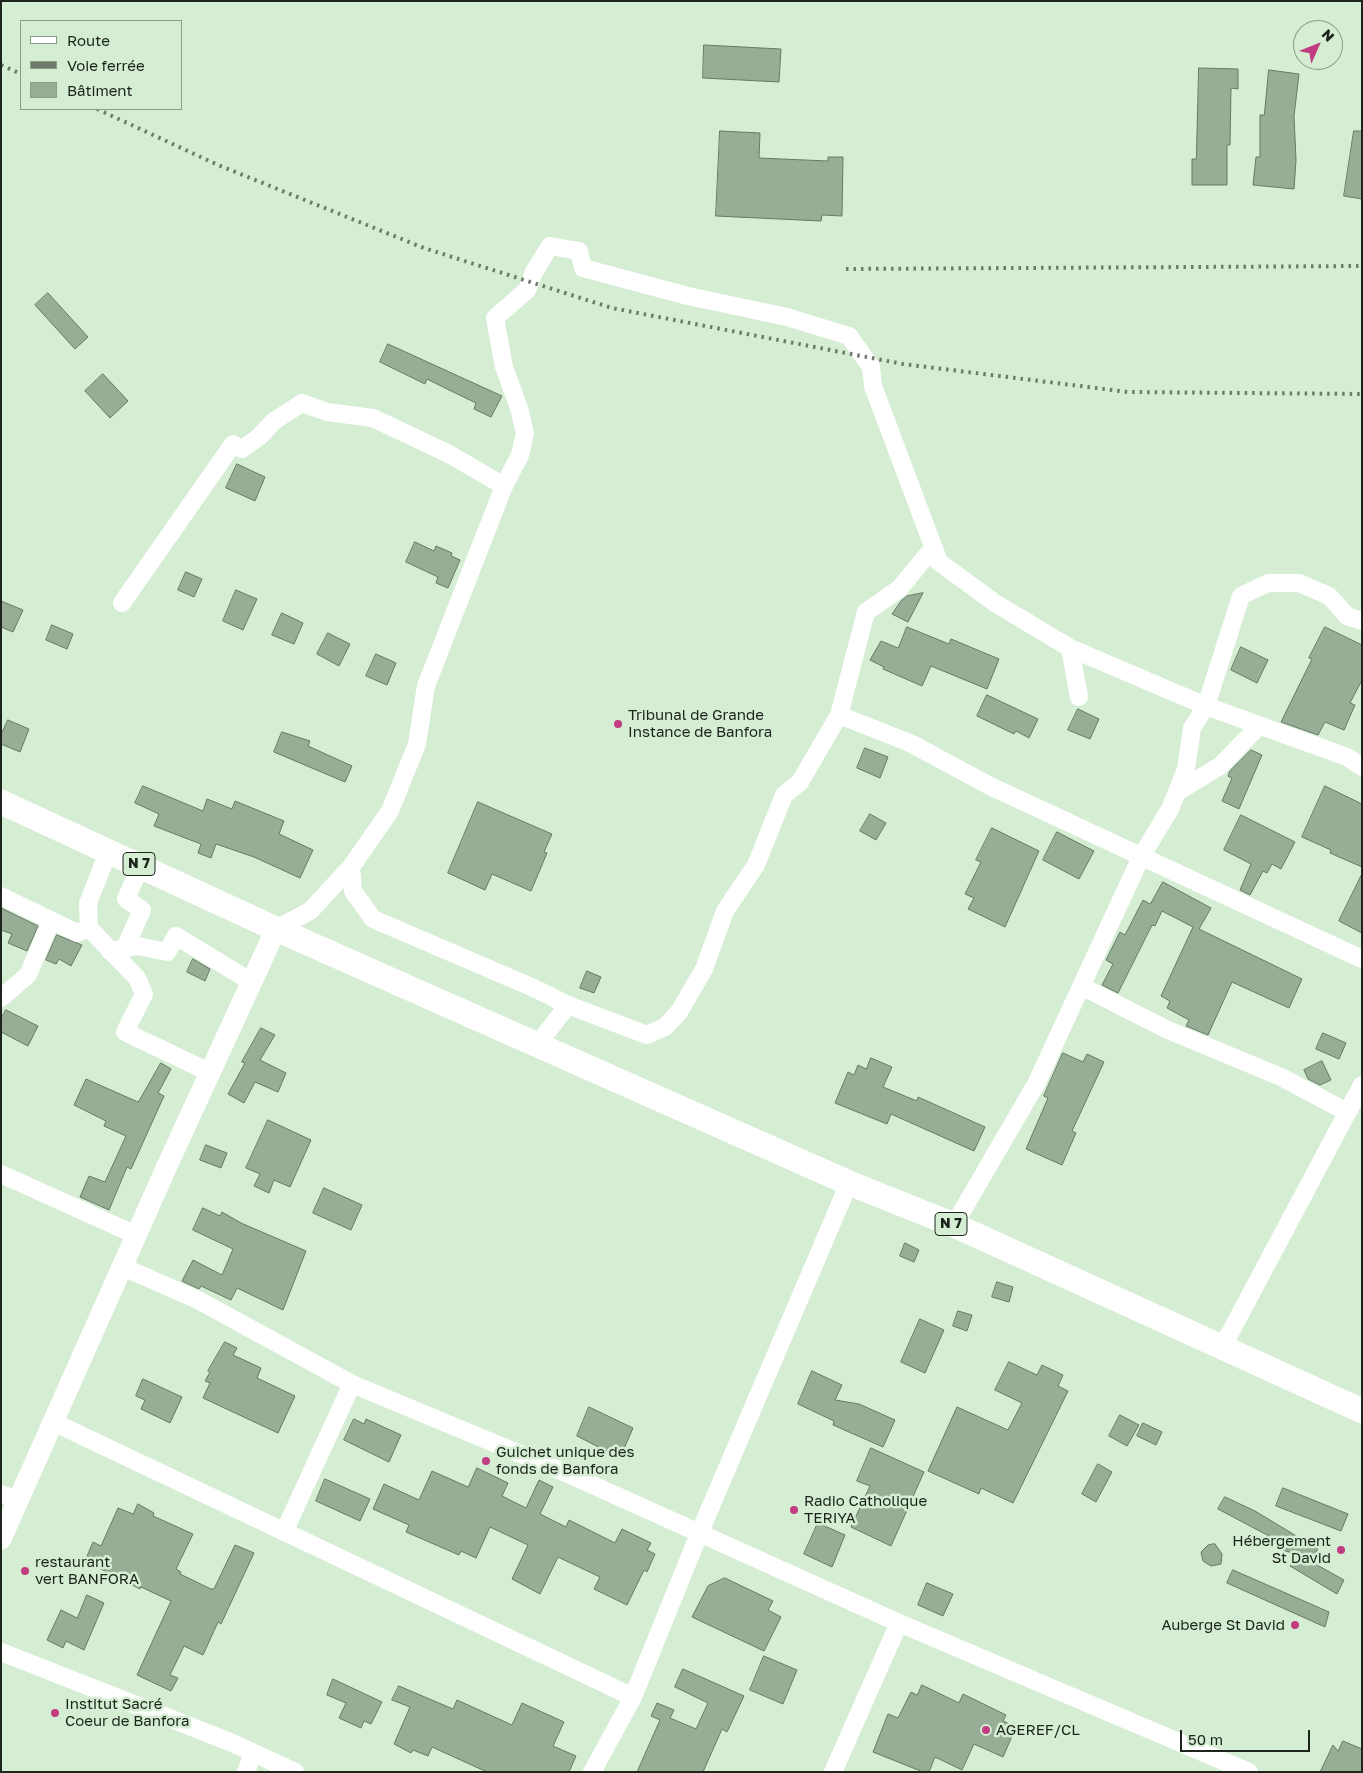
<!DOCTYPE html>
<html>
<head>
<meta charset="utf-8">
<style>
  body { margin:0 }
  #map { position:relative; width:1363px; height:1773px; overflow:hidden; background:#d5edd3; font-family:"Golos Text",sans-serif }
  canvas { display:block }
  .frame { position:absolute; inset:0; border:2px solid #1c241b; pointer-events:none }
  .legend { position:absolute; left:20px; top:20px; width:162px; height:90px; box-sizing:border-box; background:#d5edd3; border:1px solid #8b9d89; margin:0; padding:6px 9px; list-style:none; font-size:15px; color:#1c241b }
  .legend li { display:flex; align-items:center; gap:10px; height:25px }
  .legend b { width:25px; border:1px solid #8b9d89 }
  .north { position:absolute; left:1293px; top:20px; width:50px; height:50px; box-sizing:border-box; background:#d5edd3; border:1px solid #8b9d89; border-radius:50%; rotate:46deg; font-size:14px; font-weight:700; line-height:20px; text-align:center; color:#1c241b }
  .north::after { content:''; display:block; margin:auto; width:18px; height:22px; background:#c13c80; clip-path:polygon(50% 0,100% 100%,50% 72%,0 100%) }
  .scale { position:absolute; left:1180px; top:1730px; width:130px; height:22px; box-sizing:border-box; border:2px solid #1c241b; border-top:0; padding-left:6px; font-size:15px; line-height:18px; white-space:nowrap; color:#1c241b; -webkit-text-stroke:4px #d5edd3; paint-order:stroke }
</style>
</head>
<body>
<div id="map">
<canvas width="1363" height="1773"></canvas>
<div class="frame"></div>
<ul class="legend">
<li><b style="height:6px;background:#fff"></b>Route</li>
<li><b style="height:6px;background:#6c7b6a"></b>Voie ferrée</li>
<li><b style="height:14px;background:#97ad95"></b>Bâtiment</li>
</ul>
<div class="north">N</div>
<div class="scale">50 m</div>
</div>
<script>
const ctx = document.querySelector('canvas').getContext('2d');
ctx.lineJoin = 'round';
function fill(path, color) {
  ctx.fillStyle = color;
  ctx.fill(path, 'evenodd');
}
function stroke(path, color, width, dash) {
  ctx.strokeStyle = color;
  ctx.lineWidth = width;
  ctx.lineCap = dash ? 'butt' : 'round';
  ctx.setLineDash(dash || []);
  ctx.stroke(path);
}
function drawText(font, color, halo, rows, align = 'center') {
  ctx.font = font + ' "Golos Text",sans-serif';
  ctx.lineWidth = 5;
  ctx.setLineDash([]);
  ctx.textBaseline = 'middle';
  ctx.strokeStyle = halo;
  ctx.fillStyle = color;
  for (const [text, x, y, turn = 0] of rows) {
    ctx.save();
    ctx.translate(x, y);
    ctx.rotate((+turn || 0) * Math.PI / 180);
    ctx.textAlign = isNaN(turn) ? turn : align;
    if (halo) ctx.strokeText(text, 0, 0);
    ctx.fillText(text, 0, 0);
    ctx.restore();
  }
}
const building = new Path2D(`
  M704,45l77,4 -2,33 -76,-4z
  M1199,68l39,1v20l-7,-1 -1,57h-3v40h-35v-26h4z
  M1269,70l30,4 -5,42 2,44 -2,29 -41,-4 3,-28h4v-42h4z
  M720,131l40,2 -1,25 69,3v-4h15l-1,59 -20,-1 -1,6 -105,-5z
  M1354,131h8v68l-18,-3z
  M48,293l40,44 -13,12 -40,-44z
  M388,344l114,52 -11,21 -17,-8 2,-6 -29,-14 -20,-10 -2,5 -45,-22z
  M103,374l25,27 -18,17 -25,-27z
  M237,464l28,13 -10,24 -29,-13z
  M415,542l19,9 2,-5 16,7 -1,3 9,4 -12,28 -12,-5 2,-6 -32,-15z
  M186,572l16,7 -8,18 -16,-7z
  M236,590l21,9 -14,31 -20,-9z
  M923,593l-15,29 -16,-8 9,-13 6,-5z
  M1,601l22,9 -10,22 -12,-5z
  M282,613l21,10 -9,21 -22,-9z
  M52,625l21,9 -6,15 -21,-9z
  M907,627l42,17 2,-5 48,20 -12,30 -56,-23 -9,20 -39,-17 1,-2 -14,-7 11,-19 17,7z
  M1325,627l37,18v35l-12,23 5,2 -11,25 -19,-8 -7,13 -37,-13 31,-63 -3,-1z
  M328,633l22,11 -11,22 -22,-12z
  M1241,647l27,13 -11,23 -26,-13z
  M376,654l20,9 -9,22 -21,-9z
  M987,695l51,24 -9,19 -13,-7 -2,3 -37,-18z
  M1078,709l21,10 -9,20 -22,-9z
  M8,720l21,9 -9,23 -19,-8v-9z
  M282,732l28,9 -2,5 44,20 -7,16 -71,-30z
  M865,748l23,9 -8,21 -23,-10z
  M1251,750l11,5 -23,54 -17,-8 10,-23 -4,-2 2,-5z
  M143,786l60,25 4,-12 25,10 3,-8 49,20 -5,13 34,16 -13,28 -46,-21 -38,-13 -5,14 -13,-5 3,-9 -47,-18 5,-12 -24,-11z
  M1325,786l37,18v63l-32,-14 1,-3 -29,-13z
  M478,802l74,32 -8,18 3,1 -16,38 -39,-17 -7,16 -37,-17z
  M870,814l16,9 -10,17 -16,-9z
  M1241,815l54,27 -14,27 -9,-5 -5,9 -4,-2 -13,24 -10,-5 11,-26 -27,-14z
  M992,828l47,23 -34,76 -37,-18 6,-11 -9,-4 16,-32 -5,-2z
  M1057,832l37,19 -15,28 -36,-19z
  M1362,874v59l-23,-12z
  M1163,882l48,26 -12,21 103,50 -13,29 -57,-26 -24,53 -22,-9 3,-6 -22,-12 3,-7 -9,-5 32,-69 -31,-16 -7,15 -3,-1 -34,68 -16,-8 11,-21 -7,-4 14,-28 5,3 18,-35 7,4z
  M1,908l37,18 -11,25 -19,-8 4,-9 -11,-4z
  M57,935l25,10 -11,21 -12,-7 -3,5 -10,-4z
  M193,959l17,10 -5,12 -18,-9z
  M587,971l14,6 -7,16 -14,-5z
  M6,1010l32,16 -10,20 -27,-14v-13z
  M261,1028l14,7 -15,25 26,13 -8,19 -23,-10 -11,21 -16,-9 17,-31 -3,-1z
  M1323,1033l23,10 -7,16 -23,-10z
  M1063,1053l20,9 4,-8 17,8 -32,69 4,2 -14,32 -36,-16 22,-51 -4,-2z
  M871,1058l21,9 -9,20 34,14 1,-4 67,30 -11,24 -83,-37 -4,10 -52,-21 13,-31 6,3 4,-10 8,4z
  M1322,1061l9,19 -11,5 -12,-6 -4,-9z
  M161,1063l10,6 -13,24 6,3 -33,73 -4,-2 -18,43 -29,-13 9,-21 16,6 21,-46 -22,-10 2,-5 -32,-16 12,-26 52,23z
  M268,1120l43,20 -21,47 -16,-7 -5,13 -15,-7 6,-12 -14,-6z
  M206,1145l21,8 -6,15 -21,-8z
  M324,1188l38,17 -11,25 -38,-17z
  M203,1208l17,8 2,-4 19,11 65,28 -23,59 -46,-22 -6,12 -30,-14 -2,3 -17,-8 11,-21 29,15 11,-26 -40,-19z
  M905,1243l14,7 -5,12 -14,-6z
  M997,1282l16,5 -4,15 -17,-5z
  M958,1311l14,4 -5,16 -14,-5z
  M920,1319l24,11 -19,43 -24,-11z
  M225,1342l12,6 -4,7 28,13 -4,10 38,18 -17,37 -75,-35 7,-15 -5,-2 5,-9 -2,-1z
  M1009,1362l28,13 5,-10 21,10 -5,11 10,5 -55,112 -32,-15 -2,6 -51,-23 29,-64 51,23 14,-27 -27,-13z
  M812,1371l30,14 -7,15 24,4 36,16 -12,27 -50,-22 1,-4 -36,-17z
  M143,1379l39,18 -12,26 -29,-14 4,-9 -9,-4z
  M589,1407l44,21 -13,30 -43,-22z
  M1120,1415l19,10 -12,21 -18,-10z
  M354,1419l10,5 2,-5 35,16 -12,27 -45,-22z
  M1143,1423l19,9 -6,13 -19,-9z
  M871,1448l53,24 -33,74 -40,-19 19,-41 -13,-5z
  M1098,1464l14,8 -16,30 -14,-8z
  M477,1468l31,15 -6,13 24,12 13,-28 14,7 -13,27 26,13 3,-7 46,23 7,-14 29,14 -4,7 8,4 -8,18 -3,-2 -17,35 -33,-16 6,-12 -42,-20 -18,37 -28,-15 16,-34 -38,-18 -14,31 -15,-7 -2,4 -53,-23 3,-7 -36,-16 11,-25 35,16 13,-29 36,16z
  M325,1479l45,20 -10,22 -44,-20z
  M1283,1488l65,26 -7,17 -65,-25z
  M1225,1497l30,14 63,38 -8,12 34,19 -7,14 -47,-28 7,-12 -20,-5 -8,-13 -51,-27z
  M138,1504l16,9 -1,3 40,18 -17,35 5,3 -1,2 31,15h3l21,-44 19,8 -33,71 -3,-2 -15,33 -19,-9 -14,29 8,3 -7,13 -34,-16 34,-74 -30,-14 -1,2 -55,-28 8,-19 8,4 17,-38 15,6z
  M818,1523l27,12 -13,32 -28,-13z
  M1215,1544l7,10 -1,10 -10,2 -8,-5 -2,-9 7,-7z
  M1233,1570l96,42 -4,15 -98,-44z
  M725,1578l48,23 -5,9 13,7 -17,34 -72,-34 16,-31z
  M927,1583l26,11 -10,22 -25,-11z
  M87,1595l17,8 -20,47 -18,-9 -3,7 -16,-8 14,-30 16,8z
  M764,1656l33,14 -14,34 -33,-14z
  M683,1669l61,27 -17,36 -5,-3 -19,43h-66l23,-52 -9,-4 6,-13 17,7 -4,8 26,11 12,-26 -33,-16z
  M333,1679l49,23 -11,22 -7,-3 -3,7 -22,-10 7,-15 -19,-8z
  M922,1685l37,18 4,-9 43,21 -3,6 13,6 -13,30 -29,-13 -12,26 -27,-13 -6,15h-6l-50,-20 15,-38 10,4 13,-26 6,3z
  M399,1686l54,23 4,-9 55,25 10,-22 42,19 -11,24 23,10 -7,16h-82l-55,-25 -4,9 -15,-6 -2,3 -17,-9 16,-37 -18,-7z
  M1343,1741l19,8v23h-42l13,-27 5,6z`);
fill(building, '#97ad95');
stroke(building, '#657a64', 1);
stroke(new Path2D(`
  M122,603l111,-159 9,5 17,-12 15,-16 28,-18 25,9 46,6 76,36 55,32
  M1070,648l9,49
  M839,715l71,28 80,43 372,173
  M1177,792l43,-26 40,-41
  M109,850l-21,53 1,25 48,50 7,16 -19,38 84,40
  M1,896l76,37 12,-5
  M276,929l34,-18 41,-44
  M125,948l17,-38 -16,-11 15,-34
  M110,951l28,-5 29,6 9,-16 74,45
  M1081,986l87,44 113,47 66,35
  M1,998l27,-23 23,-54
  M568,1005l-32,-16 -163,-70 -20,-28 -2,-24 39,-56 27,-67 9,-58 78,-200 16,-31 5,-22 -6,-25 -15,-41 -9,-49 32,-28 7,-18 16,-26 29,5 4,17 105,28 99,21 62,19 22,31 2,19 66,176 56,41 75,45 136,58 141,51 15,10
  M537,1045l31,-40 79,30 18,-8 14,-15 25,-43 21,-58 31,-46 28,-70 16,-13 39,-67 27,-103 33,-23 34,-41
  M1,1174l135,61
  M954,1225l82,-141 105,-227 29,-48 16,-40 6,-41 14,-22 35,-110 27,-13h31l30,13 18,20 15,5
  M123,1267l75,33 154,84 214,89 333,150 350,149
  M1222,1348l140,-263
  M53,1422l580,275
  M1,1494l18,6
  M284,1532l68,-148
  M1,1652l229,90 65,30
  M246,1772l7,-19
  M592,1772l41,-75 66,-163 150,-351
  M833,1772l66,-149`), '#fff', 18);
stroke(new Path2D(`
  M1,1539l166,-373 109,-237`), '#fff', 21);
stroke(new Path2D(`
  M1,802l275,127 573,254 105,42 408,186`), '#fff', 25);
stroke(new Path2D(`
  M1,65l20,9
  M97,109l121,56 206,83 188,60 291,56 225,28 234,2
  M846,269l516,-3`), '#6c7b6a', 4, [2.5, 5]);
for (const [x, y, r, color] of [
  [618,724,5,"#c13c80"],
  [486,1461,5,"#c13c80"],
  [794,1510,5,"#c13c80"],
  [1341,1550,5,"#c13c80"],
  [25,1571,5,"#c13c80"],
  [1295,1625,5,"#c13c80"],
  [55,1713,5,"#c13c80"],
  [986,1730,5,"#c13c80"]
]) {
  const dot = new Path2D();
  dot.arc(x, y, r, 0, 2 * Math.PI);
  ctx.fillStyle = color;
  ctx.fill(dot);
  stroke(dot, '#d5edd3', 2);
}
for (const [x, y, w] of [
  [139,864,32],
  [951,1224,32]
]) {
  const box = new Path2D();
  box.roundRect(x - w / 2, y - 11.5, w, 23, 4);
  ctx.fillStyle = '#d5edd3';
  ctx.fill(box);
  stroke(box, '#1c241b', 1);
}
drawText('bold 14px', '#1c241b', null, [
  ["N 7",139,864],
  ["N 7",951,1224]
]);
drawText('15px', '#1c241b', '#d5edd3', [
  ["Tribunal de Grande",628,715],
  ["Instance de Banfora",628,732],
  ["Guichet unique des",496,1452],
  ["fonds de Banfora",496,1469],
  ["Radio Catholique",804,1501],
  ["TERIYA",804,1518],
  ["Hébergement",1331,1541,"right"],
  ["St David",1331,1558,"right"],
  ["restaurant",35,1562],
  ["vert BANFORA",35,1579],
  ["Auberge St David",1285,1625,"right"],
  ["Institut Sacré",65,1704],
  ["Coeur de Banfora",65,1721],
  ["AGEREF/CL",996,1730]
], 'left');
</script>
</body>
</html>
